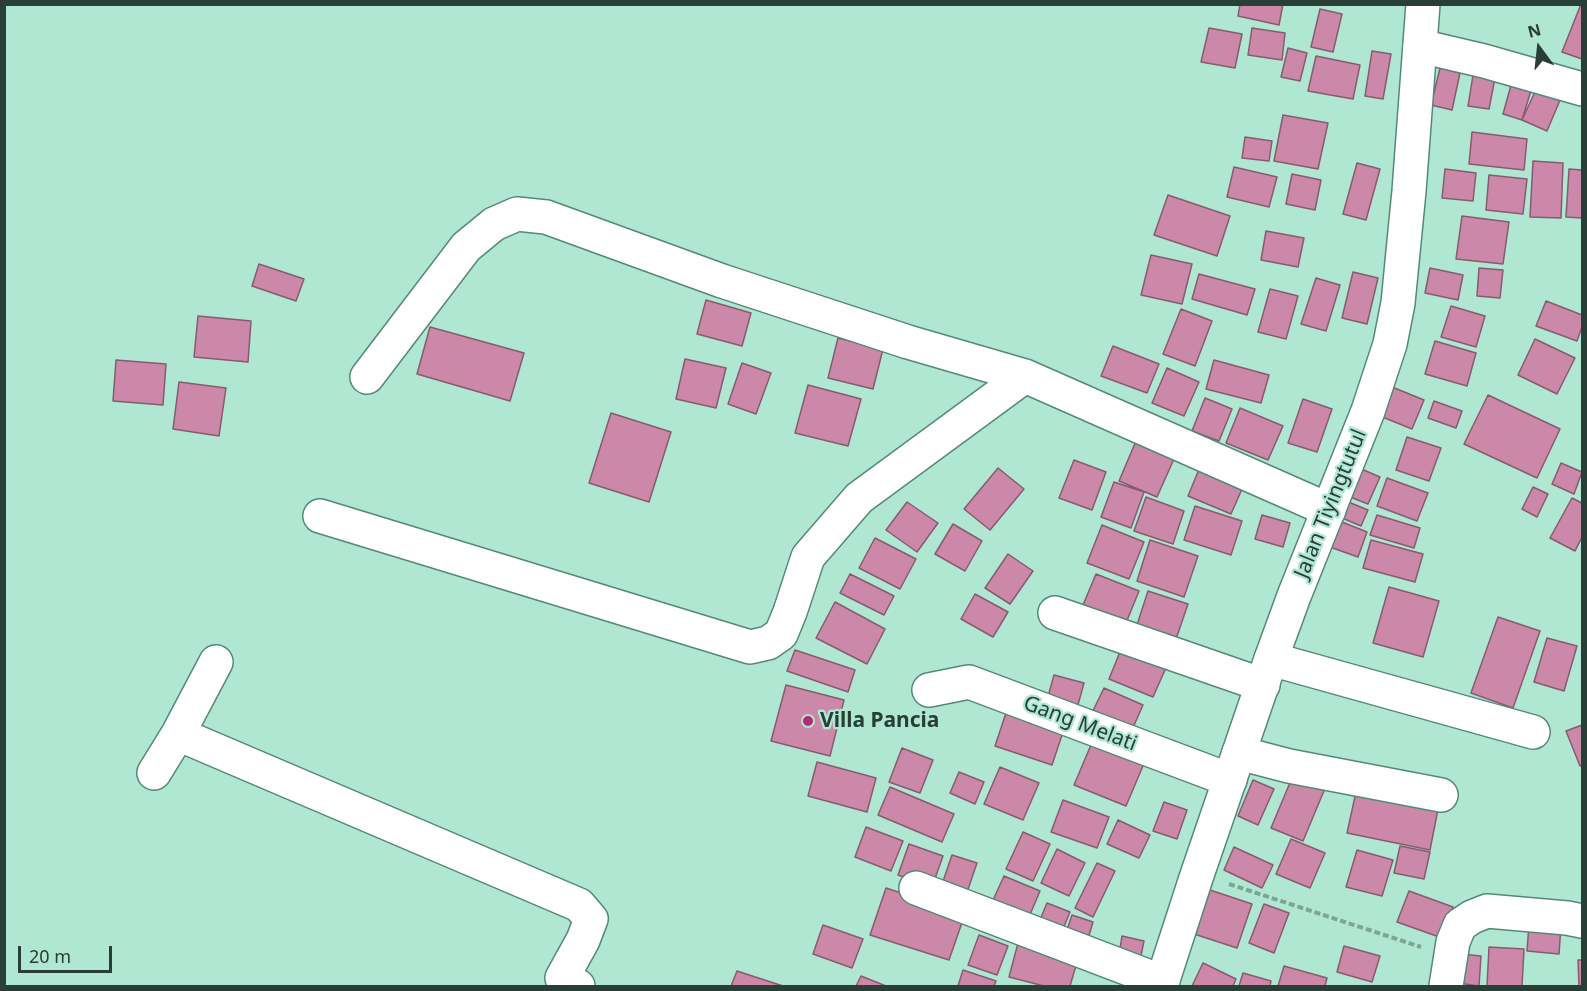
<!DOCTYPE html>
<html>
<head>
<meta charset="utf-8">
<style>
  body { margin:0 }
  #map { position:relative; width:1587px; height:991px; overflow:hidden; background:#b0e7d3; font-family:"Noto Sans",sans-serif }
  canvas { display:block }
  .frame { position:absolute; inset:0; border:6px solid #283e36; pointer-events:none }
  .north { position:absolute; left:1509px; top:18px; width:60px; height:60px; -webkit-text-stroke:4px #b0e7d3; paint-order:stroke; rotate:345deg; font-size:16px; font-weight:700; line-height:24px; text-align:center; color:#283e36 }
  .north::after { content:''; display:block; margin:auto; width:21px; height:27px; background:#283e36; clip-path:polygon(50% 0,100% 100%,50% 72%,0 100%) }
  .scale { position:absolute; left:18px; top:946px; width:94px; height:27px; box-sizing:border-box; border:3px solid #283e36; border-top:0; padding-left:8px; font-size:18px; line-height:21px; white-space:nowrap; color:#283e36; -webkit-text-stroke:4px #b0e7d3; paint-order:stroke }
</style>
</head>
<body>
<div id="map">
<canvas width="1587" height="991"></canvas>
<div class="frame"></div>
<div class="north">N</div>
<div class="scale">20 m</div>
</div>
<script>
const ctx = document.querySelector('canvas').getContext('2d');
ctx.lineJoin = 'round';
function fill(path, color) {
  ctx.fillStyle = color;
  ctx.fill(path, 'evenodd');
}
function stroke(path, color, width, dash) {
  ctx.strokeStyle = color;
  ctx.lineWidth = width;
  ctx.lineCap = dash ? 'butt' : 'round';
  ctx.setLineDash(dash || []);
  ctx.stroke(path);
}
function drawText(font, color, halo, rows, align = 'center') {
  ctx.font = font + ' "Noto Sans",sans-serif';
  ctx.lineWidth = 4.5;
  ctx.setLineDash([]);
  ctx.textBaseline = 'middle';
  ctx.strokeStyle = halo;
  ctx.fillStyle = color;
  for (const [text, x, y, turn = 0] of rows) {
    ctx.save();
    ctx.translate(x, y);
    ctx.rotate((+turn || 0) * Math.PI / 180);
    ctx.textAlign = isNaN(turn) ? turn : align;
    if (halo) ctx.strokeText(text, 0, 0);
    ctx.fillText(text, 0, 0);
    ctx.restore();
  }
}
const building = new Path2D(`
  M1240,4h43l-4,21 -41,-9z
  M1581,4h1v55l-20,-7z
  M1320,9l22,5 -9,38 -22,-5z
  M1209,28l33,6 -7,34 -34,-6z
  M1252,28l33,5 -3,27 -34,-5z
  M1288,48l19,5 -7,28 -19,-4z
  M1372,51l19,3 -8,45 -18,-3z
  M1316,56l44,9 -7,34 -45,-8z
  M1440,68l20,5 -8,37 -21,-5z
  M1474,69l22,4 -7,36 -21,-3z
  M1513,78l20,6 -11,36 -19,-6z
  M1539,83l24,10 -16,38 -25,-11z
  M1283,115l45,8 -10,46 -44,-8z
  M1472,132l55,7 -3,31 -55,-6z
  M1245,137l27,4 -3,20 -27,-3z
  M1533,161l30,2 -2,55 -31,-1z
  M1357,163l23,6 -14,51 -23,-6z
  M1234,167l43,10 -8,30 -42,-10z
  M1445,169l31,4 -3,28 -31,-3z
  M1569,169l13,1v48l-16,-1z
  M1292,174l29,6 -6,30 -29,-6z
  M1489,175l38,4 -4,35 -37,-4z
  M1168,195l62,21 -13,40 -63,-21z
  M1462,216l47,6 -6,42 -47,-5z
  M1266,231l38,7 -6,29 -37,-7z
  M1151,255l41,9 -10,40 -41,-9z
  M259,264l45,15 -8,22 -44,-15z
  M1430,268l33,7 -5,25 -33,-7z
  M1479,268l24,2 -3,28 -23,-2z
  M1353,272l25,6 -11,46 -25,-6z
  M1199,274l56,15 -8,26 -55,-16z
  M1316,278l24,7 -14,46 -25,-7z
  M1270,289l28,7 -12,43 -28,-7z
  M706,300l45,13 -9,33 -45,-12z
  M1546,301l36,14v12l-5,14 -41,-15z
  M1451,306l34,10 -9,31 -35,-10z
  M1181,309l31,12 -17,45 -32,-12z
  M198,316l53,5 -3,41 -54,-5z
  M430,327l94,26 -14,48 -93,-27z
  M838,338l45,11 -10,40 -45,-11z
  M1535,339l40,19 -18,36 -39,-19z
  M1435,341l41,12 -9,33 -42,-12z
  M1113,346l46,18 -12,29 -46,-17z
  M685,359l41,9 -10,40 -40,-9z
  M116,360l50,4 -3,41 -50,-4z
  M1214,360l55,15 -8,28 -55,-14z
  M742,363l29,10 -15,41 -28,-10z
  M1167,368l32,14 -15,34 -32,-13z
  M179,382l47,6 -7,48 -46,-7z
  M808,385l53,14 -13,47 -53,-13z
  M1392,387l32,13 -12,29 -32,-13z
  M1488,395l72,34 -23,49 -73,-34z
  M1205,398l27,11 -13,32 -27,-10z
  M1303,399l29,10 -15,43 -29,-9z
  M1434,401l28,10 -6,17 -28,-10z
  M1240,408l43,18 -15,34 -42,-17z
  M611,413l60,19 -22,70 -60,-19z
  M1139,434l39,16 -21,47 -38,-16z
  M1407,437l34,11 -12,33 -33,-11z
  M1074,460l32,12 -14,38 -33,-12z
  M1202,462l44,18 -15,34 -43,-18z
  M1561,463l21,9 -8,22 -22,-10z
  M1352,465l28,12 -12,27 -28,-11z
  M998,468l26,21 -34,41 -26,-21z
  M1387,478l41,15 -11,28 -40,-15z
  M1114,482l30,10 -13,36 -30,-11z
  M1533,487l15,7 -11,23 -15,-8z
  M1146,497l38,14 -11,33 -39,-13z
  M1572,498l10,5v34l-7,14 -25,-13z
  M1341,499l27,11 -7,16 -26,-11z
  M907,502l31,21 -21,29 -31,-22z
  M1195,506l47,15 -11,34 -47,-15z
  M1262,515l28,8 -7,24 -28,-8z
  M1377,515l43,13 -6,20 -44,-13z
  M1337,520l30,12 -9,25 -31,-11z
  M953,524l29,17 -17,30 -30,-17z
  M1102,525l42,17 -15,37 -42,-16z
  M875,538l41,21 -16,30 -41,-21z
  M1150,540l48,16 -14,41 -47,-16z
  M1371,540l52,14 -8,28 -52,-14z
  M1008,554l25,17 -23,33 -25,-16z
  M850,574l44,22 -10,19 -44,-22z
  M1096,574l43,17 -13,32 -43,-18z
  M1389,587l50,14 -16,56 -50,-14z
  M1148,591l40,13 -13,38 -39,-14z
  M975,594l33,18 -15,25 -32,-18z
  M835,602l50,27 -18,35 -51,-26z
  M1498,617l42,14 -27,77 -42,-15z
  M1547,638l30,8 -13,45 -30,-9z
  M1124,642l45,19 -16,36 -44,-18z
  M795,650l60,20 -7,22 -61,-21z
  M1054,675l30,8 -8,29 -30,-8z
  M786,685l58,15 -14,56 -59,-15z
  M1104,688l39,17 -15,34 -40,-18z
  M1007,710l57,19 -12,36 -57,-19z
  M1582,725v40l-2,1 -14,-35z
  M1096,733l52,21 -22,52 -52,-21z
  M902,748l31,12 -13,33 -31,-11z
  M817,762l59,16 -9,34 -59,-16z
  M1000,767l39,16 -16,37 -39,-16z
  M959,772l25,10 -9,22 -25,-11z
  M1294,773l32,13 -23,55 -32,-13z
  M1253,780l21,9 -16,36 -20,-9z
  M1358,783l82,16 -10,51 -83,-17z
  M890,787l64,27 -12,28 -64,-27z
  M1063,800l46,17 -12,31 -46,-16z
  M1164,802l23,8 -10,29 -24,-8z
  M1118,820l32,15 -11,23 -32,-14z
  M866,827l37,14 -12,30 -36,-14z
  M1023,832l27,12 -17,37 -27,-12z
  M1291,839l34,14 -15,35 -34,-14z
  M909,844l34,12 -11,31 -34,-12z
  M1400,846l30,6 -6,27 -30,-6z
  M1234,847l39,18 -11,23 -38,-18z
  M1057,849l28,14 -16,33 -28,-13z
  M1357,850l36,10 -11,36 -36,-9z
  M952,855l25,8 -12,35 -25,-8z
  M1097,863l18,8 -22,46 -18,-9z
  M1004,876l36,15 -14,33 -37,-15z
  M886,888l79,26 -16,46 -79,-25z
  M1210,890l42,14 -15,44 -43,-14z
  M1409,891l44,16 -11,31 -45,-16z
  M1047,903l23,9 -10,24 -23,-9z
  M1264,904l25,9 -15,40 -25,-10z
  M1072,915l21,7 -8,27 -22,-7z
  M1529,924l32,2 -2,28 -32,-3z
  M823,925l40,14 -11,29 -39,-14z
  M979,935l29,11 -11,29 -29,-10z
  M1122,936l22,5 -5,24 -21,-4z
  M1018,943l60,16 -8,27h-26l-35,-9z
  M1344,946l36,10 -8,26 -35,-10z
  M1489,947l35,2 -2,37h-35z
  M1461,954l20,2 -2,30 -21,-3z
  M1578,960h4v26h-3z
  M1203,963l33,16 -3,7h-41z
  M1284,966l43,12 -2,8h-47z
  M963,970l33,11 -2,5h-36z
  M737,971l46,15h-52z
  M1243,973l28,8 -1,5h-31z
  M861,976l25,10h-30z`);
fill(building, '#cc88a8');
stroke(building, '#865b6f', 1.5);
const minor = new Path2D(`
  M1420,46l64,15 98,28
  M367,377l99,-130 28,-23 23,-10 29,3 176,64 186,61 117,34 304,134
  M320,516l430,131 18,-4 13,-9 9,-22 18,-55 51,-59 166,-122
  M1055,613l208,72
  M1271,659l262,73
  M929,690l40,-8 261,98
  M178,734l401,171 12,14 -8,21 -21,38 16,8
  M1239,753l50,13 152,29
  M154,773l24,-39 38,-72
  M916,888l247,94
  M1446,986l7,-44 7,-17 12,-8 15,-6 80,7 15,3`);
const tertiary = new Path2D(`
  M1161,986l35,-108 75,-219 23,-63 74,-185 22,-67 8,-41 11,-112 14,-187`);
stroke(minor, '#548977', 36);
stroke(tertiary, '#548977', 36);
stroke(new Path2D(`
  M1229,884l192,63`), '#7ba595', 4, [6, 3]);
stroke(minor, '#fff', 33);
stroke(tertiary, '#fff', 33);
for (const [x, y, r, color] of [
  [808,721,6,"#ae2c76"]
]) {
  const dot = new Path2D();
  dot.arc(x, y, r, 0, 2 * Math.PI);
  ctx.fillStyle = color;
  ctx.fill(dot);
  stroke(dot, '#b0e7d3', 2);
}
drawText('21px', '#283e36', '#b0e7d3', [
  ["Jalan Tiyingtutul",1331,504,-68],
  ["Gang Melati",1080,724,21]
]);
drawText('bold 21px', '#283e36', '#b0e7d3', [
  ["Villa Pancia",820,721]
], 'left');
</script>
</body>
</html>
